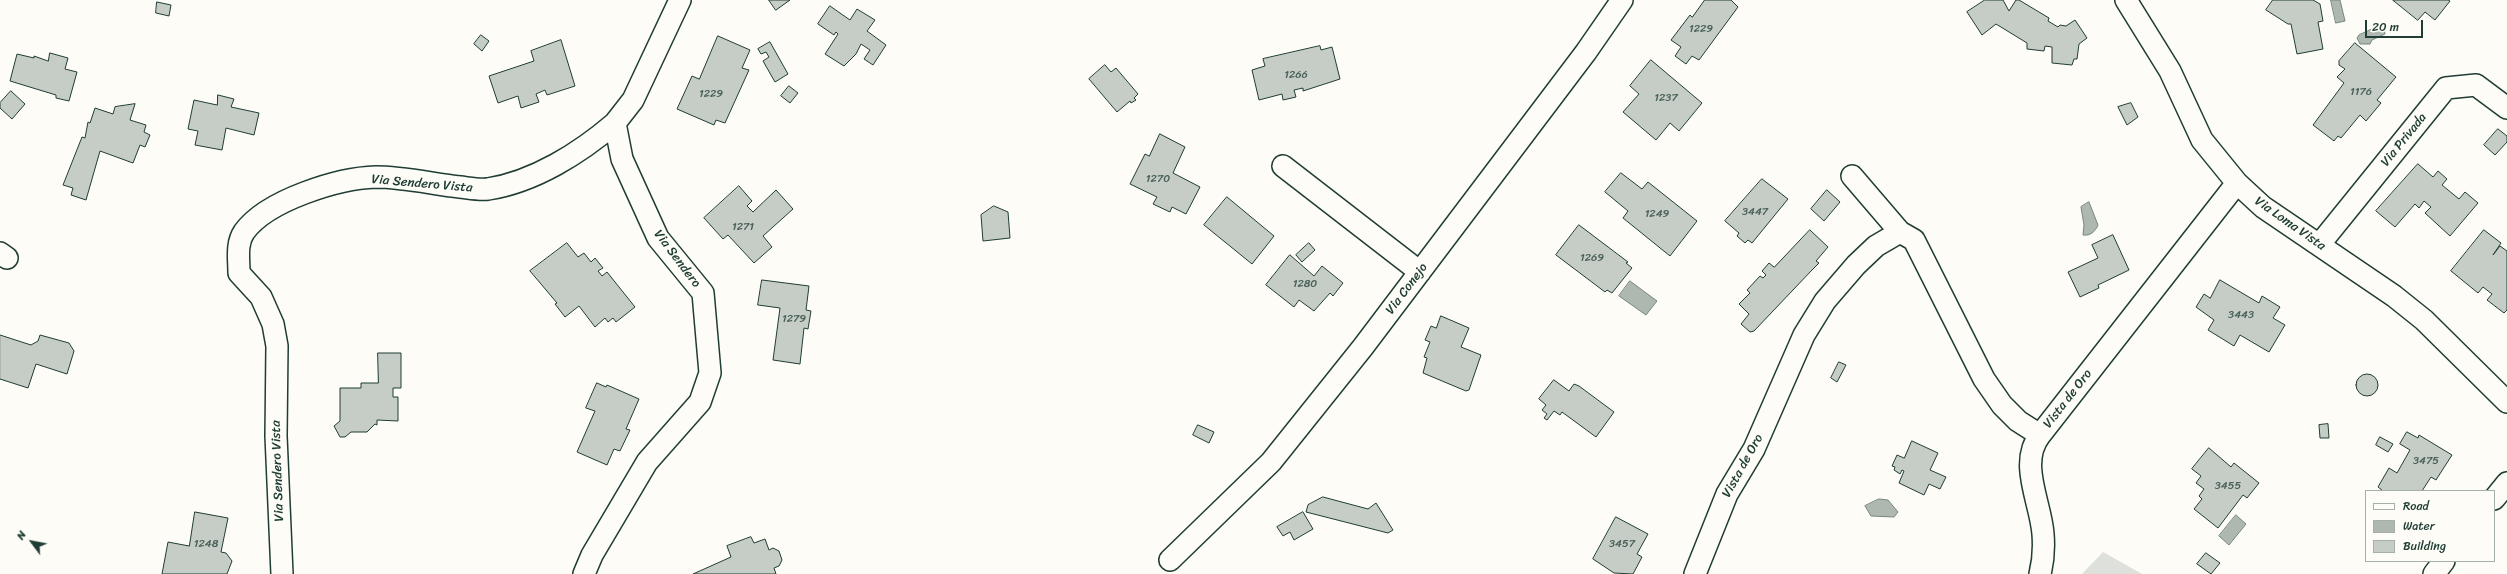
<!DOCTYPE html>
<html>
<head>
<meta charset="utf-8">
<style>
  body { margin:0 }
  #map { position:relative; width:2507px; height:574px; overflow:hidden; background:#fdfcf7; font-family:Sriracha,sans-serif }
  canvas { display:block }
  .legend { position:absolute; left:2365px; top:490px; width:130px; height:72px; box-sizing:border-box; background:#fdfcf7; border:1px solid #a4b0a9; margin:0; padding:5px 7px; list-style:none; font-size:12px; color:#1f3d34 }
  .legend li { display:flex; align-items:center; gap:8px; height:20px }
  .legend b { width:20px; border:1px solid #a4b0a9 }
  .north { position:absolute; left:12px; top:522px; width:40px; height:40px; -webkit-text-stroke:3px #fdfcf7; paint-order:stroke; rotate:302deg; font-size:11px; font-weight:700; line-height:16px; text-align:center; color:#1f3d34 }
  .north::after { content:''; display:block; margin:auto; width:14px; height:18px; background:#1f3d34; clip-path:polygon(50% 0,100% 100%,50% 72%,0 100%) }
  .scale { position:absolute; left:2365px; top:20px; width:58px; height:18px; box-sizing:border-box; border:2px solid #1f3d34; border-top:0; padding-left:5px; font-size:12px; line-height:14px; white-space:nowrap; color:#1f3d34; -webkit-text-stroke:3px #fdfcf7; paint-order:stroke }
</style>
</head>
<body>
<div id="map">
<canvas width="2507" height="574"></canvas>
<ul class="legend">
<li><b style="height:5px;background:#fdfcf7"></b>Road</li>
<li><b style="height:11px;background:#aeb8b1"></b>Water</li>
<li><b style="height:11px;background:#c6cdc7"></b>Building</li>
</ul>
<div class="north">N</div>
<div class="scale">20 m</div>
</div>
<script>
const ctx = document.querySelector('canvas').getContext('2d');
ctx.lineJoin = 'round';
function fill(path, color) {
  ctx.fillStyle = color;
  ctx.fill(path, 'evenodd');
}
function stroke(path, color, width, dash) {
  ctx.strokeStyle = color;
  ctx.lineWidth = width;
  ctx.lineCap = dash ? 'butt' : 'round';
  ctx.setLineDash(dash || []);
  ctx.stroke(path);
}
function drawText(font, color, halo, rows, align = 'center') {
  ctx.font = font + ' Sriracha,sans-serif';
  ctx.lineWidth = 4;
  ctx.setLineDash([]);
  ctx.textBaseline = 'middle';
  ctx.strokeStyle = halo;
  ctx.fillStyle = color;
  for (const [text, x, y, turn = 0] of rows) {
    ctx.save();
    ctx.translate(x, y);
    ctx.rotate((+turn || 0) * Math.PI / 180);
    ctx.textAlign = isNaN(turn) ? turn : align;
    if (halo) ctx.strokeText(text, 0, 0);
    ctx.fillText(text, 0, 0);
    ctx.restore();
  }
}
fill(new Path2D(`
  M2103,552l39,22h-60z`), '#dde0db');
const water = new Path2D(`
  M2331,0h9l5,21 -9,2z
  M2379,26l5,2 1,6 -13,6 -2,4h-10l-3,-6 2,-3z
  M2089,202l9,23c-3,7 -8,11 -15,10l1,-10 -3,-18z
  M1630,281l27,20 -11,14 -27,-19z
  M1879,499l9,1 10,12 -4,5 -23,-1 -6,-10z
  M2236,515l10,9 -17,21 -10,-9z`);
fill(water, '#aeb8b1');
stroke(water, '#75877f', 1);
const building = new Path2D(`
  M769,0h21l-14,10z
  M1705,0h26l7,7 -39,53 -7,-4 -6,8 -11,-8 6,-9 -10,-7 19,-25 2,2z
  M1985,0h18l6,11 7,-11h3l30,18 -1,3 10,6 2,-2 6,1 9,-6 12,18 -8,6 -2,15h-3l-2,6 -20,-2v-16l-7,-1 -1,5 -17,-2v-6l-31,-19 -14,11 -15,-23z
  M2273,0h40l7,4 3,17 -5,1 5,27 -26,5 -6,-30h-3l-22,-14z
  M2393,0h55l2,1 -15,19 -10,-8 -7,8z
  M157,2l14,3 -2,11 -13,-3z
  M830,6l20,14 7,-11 18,11 -8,11 19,14 -13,20 -9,-6 6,-9 -9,-6 -5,10 -12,12 -19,-12 13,-20 -2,-2 -2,3 -16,-11z
  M481,35l8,6 -7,10 -8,-7z
  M718,36l32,14 -8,18 7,2 -24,53 -9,-3 -2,5 -37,-16 15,-33 7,3z
  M561,40l14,46 -28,9 -2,-5 -9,4 3,8 -18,6 -3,-12 -20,7 -9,-27 45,-15 -3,-10z
  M770,42l18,32 -13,8 -12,-21 6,-4 -3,-5 -5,2 -3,-5z
  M2355,43l41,34 -19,23 4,3 -15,18 -6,-6 -19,23 -3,-2 -4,5 -21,-16 31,-42 -7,-6 8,-8 -6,-4v-4z
  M1320,46l1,4 11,-3 8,32 -37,12v-3l-9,2 2,7 -13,3 -1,-6 -23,6 -7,-30 13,-4 -2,-7z
  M50,53l18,5 -3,11 12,3 -8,29 -13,-3v-3l-46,-14 7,-27 17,4v-2l14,5z
  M1651,60l51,43 -23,28 -9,-8 -14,17 -33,-28 16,-18 -9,-8z
  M1105,65l6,7 5,-4 22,26 -4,4 2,2 -5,3 -1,-2 -13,11 -28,-33z
  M789,86l9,7 -8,10 -9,-7z
  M11,91l14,13 -13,15 -12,-11v-5z
  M218,95l16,4 -3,8 28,6 -5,22 -28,-7 -4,22 -27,-5 3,-14 -10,-2 6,-29 23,5z
  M2131,103l7,14 -11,8 -9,-18z
  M135,104l-5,16 16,5 -2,7 6,3 -5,12 -5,-2 -7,18 -33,-12 -14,49 -15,-5 2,-7 -10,-3 19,-48 3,1 3,-16 2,1 5,-15 18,6 2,-7z
  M2498,129l9,7v6l-12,13 -11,-10z
  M1160,134l25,13 -12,26 27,14 -14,27 -14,-7 -2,5 -17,-8 4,-7 -27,-13 15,-30 4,2z
  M2418,164l15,13 5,-6 9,8 -5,6 17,14 6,-7 13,11 -28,33 -25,-23 6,-6 -7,-6 -5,7 -4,-4 -20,23 -19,-16z
  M1621,173l21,16 6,-7 49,39 -27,35 -47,-38 5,-7 -23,-19z
  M1762,179l26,20 -36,44 -4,-3 -3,3 -8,-7 2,-3 -14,-12z
  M739,186l13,15 -5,5 6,6 23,-22 17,19 -30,27 9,11 -18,16 -26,-28 -5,4 -19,-21z
  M1827,190l13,12 -16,19 -13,-12z
  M1227,197l47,39 -22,28 -48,-39z
  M994,206l14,6 2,26 -27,3 -2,-26z
  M1579,225l49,37 -2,1 6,5 -20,25 -5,-3 -2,2 -49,-37z
  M1810,230l18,17 -12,14 3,2 -7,7 -58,61 -4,1 -9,-8 8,-10 -10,-10 11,-11 -3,-3 13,-14 3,2 3,-3 -4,-4 7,-8 5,4z
  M2484,230l17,13 -8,12 7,-9 7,5v59l-3,3 -17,-13 5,-6 -9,-7 -5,6 -27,-22z
  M2113,235l16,35 -31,15 1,3 -19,9 -12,-25 30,-14 -6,-13z
  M567,243l11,14 6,-4 7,9 4,-4 8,10 -5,3 4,5 5,-4 28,35 -19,15 -3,-4 -5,4 -3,-4 -10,9 -16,-21 -14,11 -10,-13 2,-1 -27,-32z
  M1309,243l6,7 -13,12 -6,-7z
  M1290,255l24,21 8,-10 21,17 -10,13 -3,-3 -16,18 -15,-11 -5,7 -28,-22z
  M762,280l47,6 -3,24 5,1 -3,18 -4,-1 -4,36 -27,-4 7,-52 -22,-3z
  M2220,280l39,23 3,-7 18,11 -7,11 12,7 -16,27 -29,-17 -6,11 -26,-16 6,-10 -18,-13 8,-13 6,4z
  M1441,316l28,12 -8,19 20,8 -12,35 -3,1 -43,-18 4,-15 -3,-1 6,-15 -5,-2 6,-14 5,2z
  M0,335l31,10 7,-4 2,-6 29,8 5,8 -7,23 -31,-10 -8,24 -28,-9z
  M378,353h23v35h-8v9h5v24l-21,-1v5l-2,-1 -8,8h-16l-6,5h-5l-6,-11 6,-5v-33h21v-5h17z
  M1839,362l7,3 -9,17 -6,-4z
  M2356 385a11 11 0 1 1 22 0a11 11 0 1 1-22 0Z
  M1554,380l15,11 5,-7 5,2 35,26 -18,25 -34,-25 -2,3 -6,-4 -7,9 -3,-2 3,-4 -5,-4 4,-5 -7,-6z
  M597,383l9,4 1,-2 32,14 -13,30 4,1 -10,21 -6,-2 -7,16 -30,-13 18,-41 -9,-3z
  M2328,424l1,14h-9l-1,-13z
  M1198,425l16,7 -5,11 -16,-8z
  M2407,432l11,6 1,-3 33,20 -16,25 -5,-3 -9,14h-39l-5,-4 11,-19 8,5 13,-23 -10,-6z
  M2380,437l13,7 -5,8 -12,-7z
  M1912,441l26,12 -8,17 16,7 -6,12 -11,-5 -5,11 -25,-12 5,-12 -2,-1 -2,4 -6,-4 1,-3 -3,-1 5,-11 7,3z
  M2209,448l22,19 3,-4 25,20 -12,15 -4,-3 -25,33 -24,-19 8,-10 -3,-3 5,-7 -8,-6 5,-7 -9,-7z
  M1323,497l45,12 8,-6 17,27 -5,3 -82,-21 2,-7z
  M195,512l33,6 -7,34 5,1 6,8 -5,13h-65l6,-32 21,4z
  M1303,512l10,17 -19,11 -4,-8 -7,4 -6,-9z
  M1616,517l32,17 -11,20 5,3 -9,17 -19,-1 -21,-14z
  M751,537l3,6 11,-4 4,11 4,-2 6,3 3,9 -3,6 -5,2 2,6h-83l38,-17 -4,-11z
  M2206,553l14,10 -9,11 -14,-10z`);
fill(building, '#c6cdc7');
stroke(building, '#1f3d34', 1);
const minor = new Path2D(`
  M2126,0l44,71 32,69 35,43 26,24 131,89 30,24 83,82
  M1283,166l137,106
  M1852,176l48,56
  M2319,245l127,-157 30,-3 31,23
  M0,253l7,5
  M2494,499l13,-16
  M1170,560l101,-98 92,-115 223,-295 36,-52
  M282,574l-6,-138 1,-90 -4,-22 -12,-27 -22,-24c0,-14 -3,-29 5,-41 23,-32 95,-54 132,-55 27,0 57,7 84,10 9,1 19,3 28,2 46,-7 92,-36 127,-66
  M584,574l8,-19 55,-93 53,-60 10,-29 -7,-80 -45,-55 -36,-79 -7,-36 18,-23 47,-100
  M1695,574l32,-80 27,-45 50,-114 21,-34 31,-36 20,-19 24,-14 14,8 70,139 18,26 16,16 22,14 197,-252
  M2040,574c3,-12 4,-28 3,-40 -2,-31 -25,-71 -3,-99
  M2434,574l10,-13`);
stroke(minor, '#1f3d34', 24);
stroke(minor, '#fdfcf7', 21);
drawText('11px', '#496159', null, [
  ["1229",1701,29],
  ["1266",1296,75],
  ["1176",2361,92],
  ["1229",711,94],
  ["1237",1666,98],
  ["1270",1158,179],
  ["3447",1755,212],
  ["1249",1657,214],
  ["1271",743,227],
  ["1269",1592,258],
  ["1280",1305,284],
  ["3443",2241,315],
  ["1279",794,319],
  ["3475",2426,461],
  ["3455",2228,486],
  ["1248",206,544],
  ["3457",1622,544]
]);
drawText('13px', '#1f3d34', '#fdfcf7', [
  ["Via Privada",2404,140,-51],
  ["Via Sendero Vista",422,184,5],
  ["Via Loma Vista",2290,224,35],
  ["Via Sendero",677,259,53],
  ["Via Conejo",1407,289,-53],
  ["Vista de Oro",2068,399,-52],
  ["Vista de Oro",1743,466,-61],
  ["Via Sendero Vista",278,471,-92]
]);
</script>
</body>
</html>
